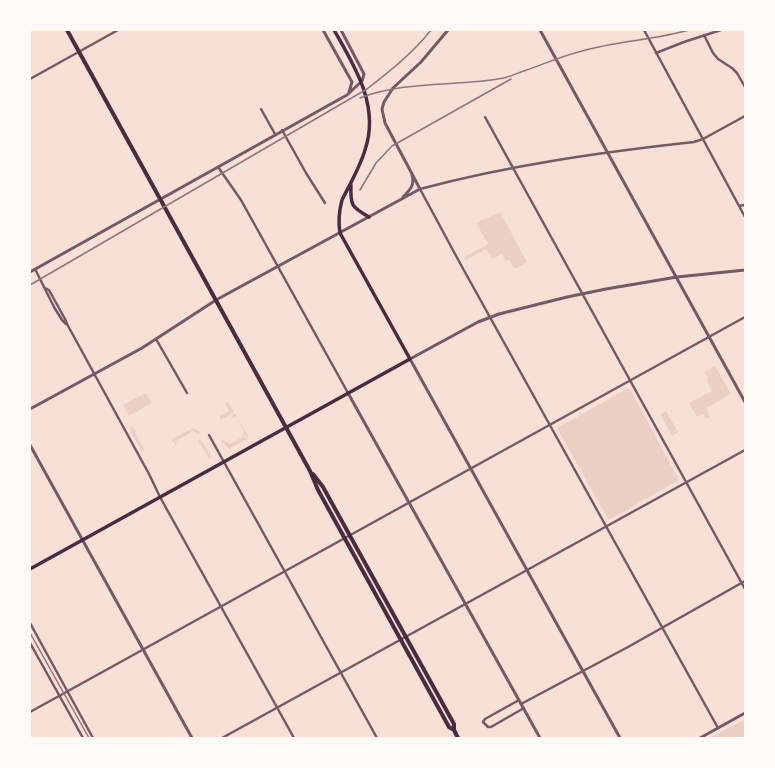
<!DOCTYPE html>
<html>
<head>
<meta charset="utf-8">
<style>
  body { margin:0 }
  #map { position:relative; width:775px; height:768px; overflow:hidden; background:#f7e1d7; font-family:"Archivo Narrow",sans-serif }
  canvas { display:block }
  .frame { position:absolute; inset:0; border:31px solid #fffaf5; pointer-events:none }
</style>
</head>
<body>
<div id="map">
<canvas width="775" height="768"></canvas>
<div class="frame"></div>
</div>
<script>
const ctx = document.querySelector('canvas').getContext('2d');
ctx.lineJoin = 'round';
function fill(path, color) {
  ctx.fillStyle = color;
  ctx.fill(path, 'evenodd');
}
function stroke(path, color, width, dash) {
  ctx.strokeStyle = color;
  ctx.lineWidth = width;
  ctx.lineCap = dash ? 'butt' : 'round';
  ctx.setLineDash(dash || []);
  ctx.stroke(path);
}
fill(new Path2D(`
  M500,212l27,50 -12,7 -6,-9 -3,1 -4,-7 -10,5 -6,-10 -20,11 -2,-3 24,-13 -12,-21z
  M715,366l16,28 -25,14 4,9 -4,2 -3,-5 -6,3 -8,-14 23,-12 -6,-11 2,-2 -4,-6z
  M221,388l28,50h-1l-6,-5 2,-1 -1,-3 -7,-13 -3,2 -1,-3 3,-2z
  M627,389h3l49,91 -68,39h-3l-51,-91z
  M146,393l6,10 -23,13 -6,-11z
  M228,402l6,10 -13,8 -2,-4 10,-5 -4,-7z
  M666,411l12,21 -6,4 -12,-22z
  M132,426l13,25 -4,-1 -11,-20z
  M193,428l6,3v3l-6,-3 -18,11 2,2 -1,1 -4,-4v-2z
  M242,434l5,5 -18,10 -8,-8 3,-1 1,3 3,-1 2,2 13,-7z
  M199,440l3,1 10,16 -3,2 -11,-18z
  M745,719v19h-35z`), '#ebcfc5');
stroke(new Path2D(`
  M644,30l101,187
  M704,35l9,18 5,6 14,9 5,5 8,14
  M656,53l28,-11 37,-12
  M30,79l88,-49
  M261,109l14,25
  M485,117l260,472
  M282,130l24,43 19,30
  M218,167l23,33 107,193
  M739,206l6,-1
  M35,269l19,38 8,13 4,4
  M45,288l4,2 16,29 2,5 82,150 11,23 134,241
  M156,339l31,54
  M209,435l168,303
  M30,623l63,115
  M30,643l53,95
  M519,700l-34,19 -2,3 5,5h3l33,-19
  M521,704l107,-57 117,-66
  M30,712l715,-395
  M718,728l-257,-463 -41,-76c90,-24 182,-37 274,-47l9,-3 42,-23
  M222,738l523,-288`), '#755966', 2.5);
stroke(new Path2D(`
  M323,30l29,52 -3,10
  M540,30l205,372
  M403,197c7,-7 12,-12 9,-22
  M30,272l317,-177 15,-14 2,-7 -23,-44
  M348,393l192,345
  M30,409l112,-61 74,-48 204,-111 -35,-66 -3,-14 2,-7 9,-14 28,-26 27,-32
  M30,445l162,293
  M620,738l-210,-379 68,-37 21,-8 68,-17 39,-8 71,-12 68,-7
  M700,738l45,-25`), '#755966', 3);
stroke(new Path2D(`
  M351,185c-1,21 1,22 18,32
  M30,569l380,-210 -70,-126c-2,-12 -1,-22 2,-33 8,-16 18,-33 23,-50 15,-44 -10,-83 -31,-120`), '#4a2c40', 3.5);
stroke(new Path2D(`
  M67,30l243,441 8,19 131,237 5,3
  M313,474l10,13 131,237v6l4,8`), '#4a2c40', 4);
stroke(new Path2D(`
  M360,98c47,-18 96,-11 144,-20 7,-2 14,-5 20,-7 20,-7 38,-15 58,-20 35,-10 72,-11 107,-21
  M360,190l16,-27 16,-17 119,-67
  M30,285l337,-196c23,-18 46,-36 64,-59
  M30,633l59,105`), '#8f747c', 1.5);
</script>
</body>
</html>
